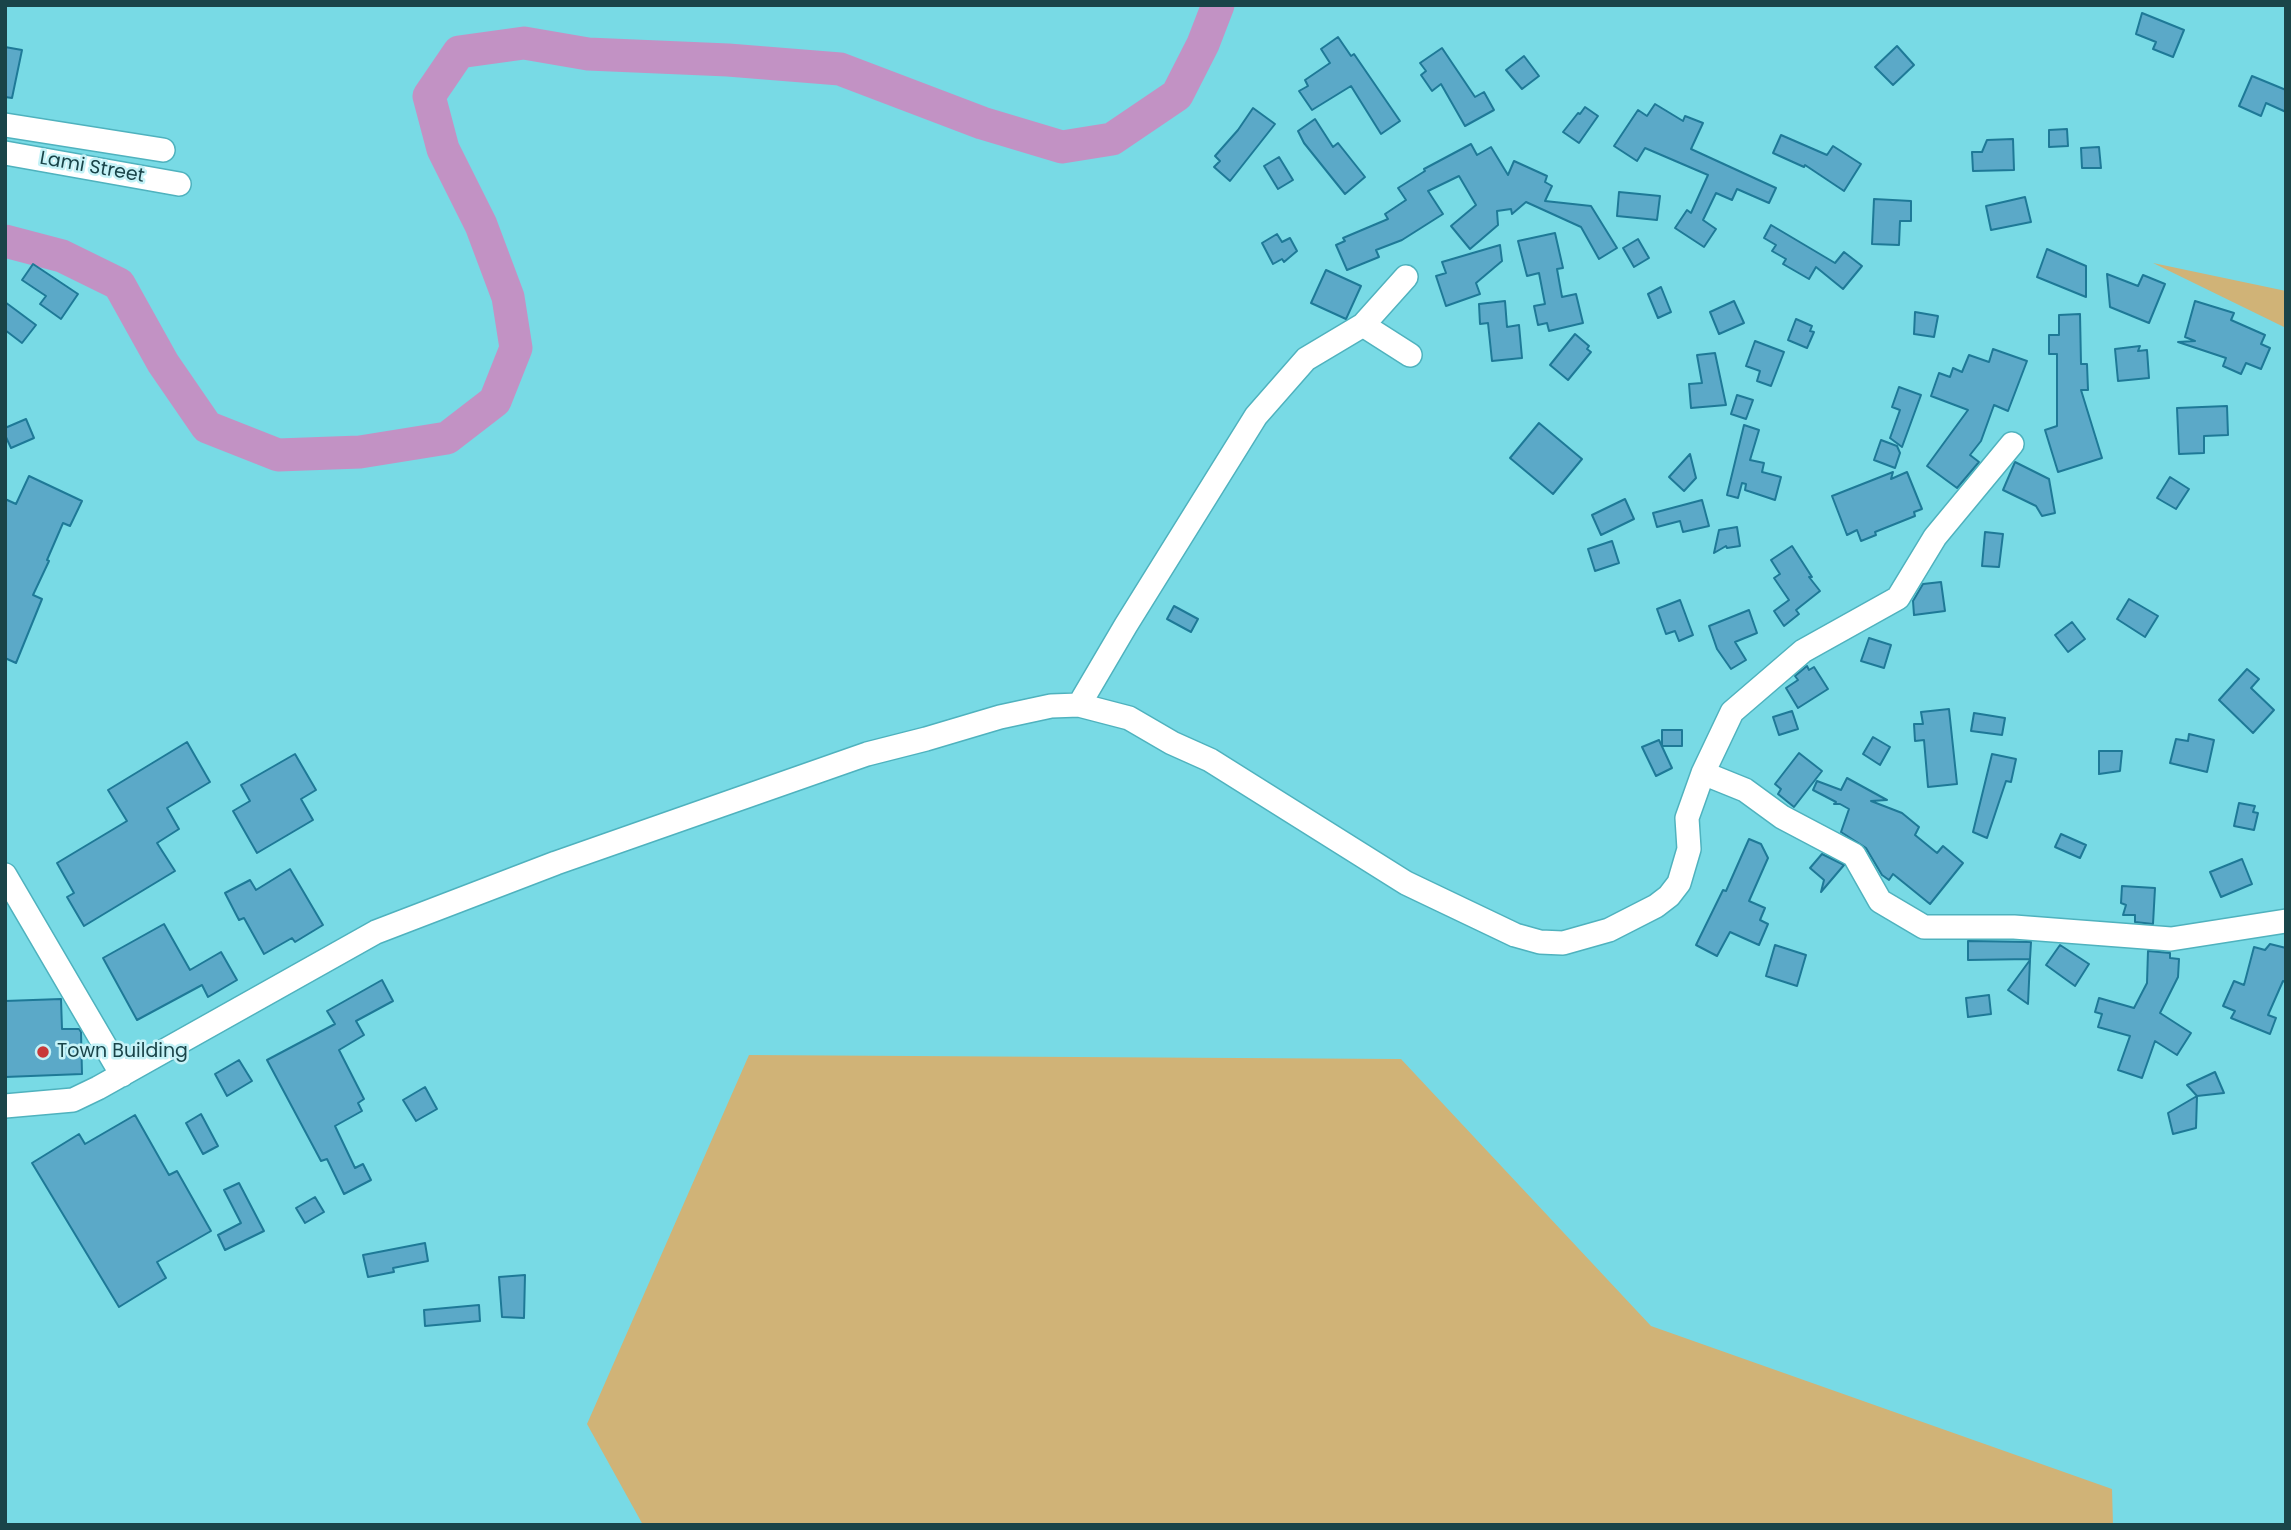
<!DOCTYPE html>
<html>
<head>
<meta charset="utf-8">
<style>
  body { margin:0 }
  #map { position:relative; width:2291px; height:1530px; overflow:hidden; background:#78dae5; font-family:Poppins,sans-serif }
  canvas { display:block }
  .frame { position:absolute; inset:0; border:7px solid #1a4449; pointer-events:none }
</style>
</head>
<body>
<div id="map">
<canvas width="2291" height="1530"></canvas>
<div class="frame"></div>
</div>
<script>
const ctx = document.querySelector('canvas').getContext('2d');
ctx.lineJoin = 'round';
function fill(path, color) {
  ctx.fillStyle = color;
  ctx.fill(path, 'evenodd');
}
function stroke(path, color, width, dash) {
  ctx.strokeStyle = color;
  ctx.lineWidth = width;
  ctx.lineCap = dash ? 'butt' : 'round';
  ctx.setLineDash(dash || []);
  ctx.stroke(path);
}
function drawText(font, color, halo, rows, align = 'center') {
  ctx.font = font + ' Poppins,sans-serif';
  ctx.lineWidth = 5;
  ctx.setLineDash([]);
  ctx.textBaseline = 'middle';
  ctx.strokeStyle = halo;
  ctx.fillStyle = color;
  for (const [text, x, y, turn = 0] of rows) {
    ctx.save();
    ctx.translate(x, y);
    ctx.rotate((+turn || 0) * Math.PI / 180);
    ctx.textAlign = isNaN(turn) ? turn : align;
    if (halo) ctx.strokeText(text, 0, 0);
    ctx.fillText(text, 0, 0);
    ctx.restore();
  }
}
fill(new Path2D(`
  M2153,263l133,28v37z
  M749,1055l652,4 250,267 461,163 1,36h-1470l-56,-101z`), '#d0b377');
stroke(new Path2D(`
  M5,241l57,15 57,28 44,79 44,64 71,28 82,-3 87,-14 48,-37 21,-53 -8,-51 -27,-72 -38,-76 -14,-53 30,-44 65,-9 64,11 140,6 112,9 142,54 80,24 50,-8 65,-44 26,-51 15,-39`), '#c292c4', 33);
const building = new Path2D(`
  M2142,13l42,17 -11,27 -20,-8 3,-7 -20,-8z
  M1338,37l13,19 3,-2 46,67 -19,13 -30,-48 -39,24 -13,-19 9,-5 -3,-6 25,-17 -9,-14z
  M1897,46l17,19 -21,20 -18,-18z
  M5,47l17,3 -10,48 -7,-1z
  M1442,48l33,49 9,-5 10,18 -29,16 -24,-42 -9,7 -11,-16 5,-4 -6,-8z
  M1524,56l15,20 -17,13 -16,-19z
  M2252,76l34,14v22l-20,-9 -5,13 -22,-10z
  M1655,104l28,17 2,-5 18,7 -12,26 85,39 -7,15 -32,-14 -5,11 -16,-7 -13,27 13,9 -12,18 -29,-19 12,-18 4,3 17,-38 -63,-27 -8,13 -23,-15 24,-36 9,6z
  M1585,107l13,9 -19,27 -16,-11 15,-19 2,1z
  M1253,108l22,16 -45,57 -16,-14 6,-6 -5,-5 23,-26z
  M1315,119l18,28 5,-4 27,34 -20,17 -41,-51 -6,-12z
  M2067,129l1,17 -19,1v-17z
  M1781,135l46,20 6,-9 28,18 -17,27 -39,-26 -1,2 -31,-14z
  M2013,139l1,31 -41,1 -1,-19h10l5,-12z
  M1471,144l6,11 14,-8 17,28 6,-14 33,15 -2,6 7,4 -7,15 46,5 26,42 -18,11 -18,-32 -55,-25 -14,12 -1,-5 -14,2 1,14 -28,24 -19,-23 25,-21 -17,-29 -31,15 15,23 -41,26 -26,10 3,7 -32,13 -11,-25 9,-4 -2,-3 45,-19 -3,-5 21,-14 -8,-12 27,-17 -1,-2z
  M2099,147l2,21h-19l-1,-20z
  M1279,157l14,23 -15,9 -14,-23z
  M1619,192l41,4 -3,24 -40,-4z
  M2025,197l6,25 -40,8 -5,-24z
  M1874,199l37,2v20h-11l-1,24 -27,-1z
  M1771,225l64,38 9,-11 18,14 -19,23 -27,-22 -7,12 -26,-15 3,-5 -14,-8 4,-6 -12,-7z
  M1555,233l8,35 -6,1 5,28 14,-3 7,29 -34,8 -2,-8 -9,2 -4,-19 11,-2 -6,-31 -12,3 -9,-35z
  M1277,234l5,8 8,-4 7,13 -13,11 -2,-3 -9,5 -11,-21z
  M1638,239l11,19 -15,9 -11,-19z
  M1500,245l2,16 -26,22 4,11 -34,12 -10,-30 10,-3 -4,-11z
  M2047,249l39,17v31l-49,-20z
  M33,264l45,30 -17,25 -21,-15 6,-8 -24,-16z
  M1326,270l35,16 -15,33 -35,-16z
  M2107,274l31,12 5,-11 22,9 -16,39 -39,-16z
  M1661,287l10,25 -13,6 -10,-24z
  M1505,301l2,26 12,-2 3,33 -30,3 -4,-38 -8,1 -1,-20z
  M1734,301l10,22 -25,11 -9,-22z
  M2195,301l39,12 -3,7 34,15 -4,9 9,4 -9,21 -15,-6 -5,11 -18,-8 3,-8 -48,-16 17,-1 -10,-4z
  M5,302l31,23 -14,18 -17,-13z
  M1915,312l23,4 -4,21 -20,-3z
  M2080,314l1,50h6l1,26h-7l21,68 -44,14 -13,-42 12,-4v-72h-8v-19h10v-20z
  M1796,319l16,7 -2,5 4,1 -7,16 -19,-8z
  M1575,334l14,12 -2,3 4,3 -23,28 -18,-15z
  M1755,341l29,11 -13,34 -14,-5 3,-10 -14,-5z
  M2140,346l-2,5 9,-1 2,28 -31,3 -3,-32z
  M1993,349l34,12 -19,50 -14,-6 -13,36 -11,14 9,7 -22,26 -30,-22 41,-56 -37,-14 8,-23 11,4 3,-9 9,4 7,-17 20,7z
  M1715,353l11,52 -35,3 -2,-24 13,-1 -5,-28z
  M1899,387l22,8 -19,52 -12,-9 10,-28 -8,-3z
  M1737,395l16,5 -7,19 -15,-5z
  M2227,406l1,29 -24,1v17l-25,1 -2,-46z
  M26,419l8,19 -23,10 -6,-13v-7z
  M1539,423l43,36 -29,35 -43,-36z
  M1744,425l15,5 -9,30 14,3 -2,9 19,5 -6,23 -30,-10 1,-6 -4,-1 -4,15 -11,-3z
  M1881,440l16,6 3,7 -5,15 -21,-8z
  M1690,454l6,24 -12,13 -15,-14z
  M2015,462l34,17 6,34 -13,3 -6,-10 -33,-16z
  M1893,472l-2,7 16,-7 15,37 -8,3 1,4 -40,16 1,3 -15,6 -4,-11 -10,5 -15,-39z
  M29,476l53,25 -12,25 -7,-3 -16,37 2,1 -16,34 9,4 -26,64 -11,-5v-159l11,5z
  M2170,477l19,12 -13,20 -19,-11z
  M1625,499l9,20 -33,16 -9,-20z
  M1702,500l7,26 -26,6 -3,-11 -23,6 -4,-14z
  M1737,527l3,19 -13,2 -1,-2 -12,7 5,-23z
  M1985,532l18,2 -4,33 -17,-1z
  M1612,541l7,22 -24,8 -7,-22z
  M1792,546l20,31h-3l11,14 -24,19 3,4 -15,12 -10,-15 15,-11 -15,-22 6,-4 -9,-14z
  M1941,582l4,29 -31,4 -1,-14 10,-17z
  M2129,599l29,17 -13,21 -28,-18z
  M1680,600l13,35 -14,6 -4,-10 -9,3 -9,-25z
  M1174,606l24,13 -7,13 -24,-13z
  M1749,610l8,23 -22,9 11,18 -15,9 -14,-20 -8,-23z
  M2072,622l13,17 -17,13 -13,-17z
  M1869,638l22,7 -7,23 -23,-7z
  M1807,666l2,4 5,-3 14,22 -30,19 -12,-20 12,-8 -3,-4z
  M2247,669l12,10 -8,9 23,22 -21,23 -34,-33z
  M1949,709l8,75 -29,3 -4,-47 -9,1 -1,-17h9l-2,-12z
  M1792,711l6,18 -19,6 -6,-18z
  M1974,713l31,5 -3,17 -31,-4z
  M1662,730h20v16h-20z
  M2189,734l25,6 -7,32 -37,-9 6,-24 12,2z
  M1873,737l17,10 -10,18 -17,-11z
  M1659,740l13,28 -16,8 -14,-29z
  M187,742l23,40 -43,26 12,21 -22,14 18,28 -91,55 -17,-29 7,-4 -17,-30 70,-42 -19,-31z
  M2099,751h23l-2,20 -21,3z
  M1799,753l23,18 -28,36 -16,-13 3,-5 -6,-5z
  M295,754l21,36 -15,9 12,21 -56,33 -24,-42 17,-10 -9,-16z
  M1992,754l24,5 -5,23 -5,-1 -19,57 -14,-6z
  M1847,778l40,22 -16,1 31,12 17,14 -4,8 22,18 6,-7 20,17 -33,41 -37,-30 -4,6 -7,-5 -16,-27 -25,-16 8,-23 -9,-5h-6l2,-2 -23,-12 4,-9 24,9z
  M2239,803l16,3 -2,6 5,1 -4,17 -20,-4z
  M2061,834l25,11 -6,13 -25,-11z
  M1749,839l12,5 7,14 -19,43 16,7 -5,12 8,4 -9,21 -29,-13 -13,24 -21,-11 27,-55 3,1z
  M1822,854l22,11 -23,27 3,-12 -14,-12z
  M2242,859l10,25 -31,13 -11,-25z
  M290,869l33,56 -28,17 -3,-4 -28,16 -20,-36 -5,2 -14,-27 25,-13 6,10z
  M2122,886l33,2 -2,36 -18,-2v-7h-12l3,-10 -5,-2z
  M164,924l26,46 31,-18 16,28 -29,17 -6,-12 -65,35 -34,-62z
  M1968,941l63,1 -1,17 -62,1z
  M2270,944l16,4v34l-3,-1 -15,34 8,3 -6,16 -39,-16 4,-7 -12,-5 11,-25 10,4 10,-38 11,3z
  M1775,945l31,10 -9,31 -31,-10z
  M2060,945l29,19 -14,22 -29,-21z
  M2148,951l22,2v5l9,1 -1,18 -18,36 31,20 -14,22 -22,-14 -13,37 -24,-8 12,-34 -32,-9 4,-13 -7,-2 4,-14 35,10 13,-25z
  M2030,960l-2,44 -20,-14z
  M382,980l11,21 -37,20 8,14 -25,15 25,49 -6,4 4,8 -27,15 20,42 8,-4 8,16 -27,14 -17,-35 -6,2 -54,-101 68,-36 -8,-13z
  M1989,995l2,19 -23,3 -2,-19z
  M61,999l1,30h17l2,3 1,42 -77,3v-76z
  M239,1060l13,21 -25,15 -12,-22z
  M2215,1072l9,21 -27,3 -10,-11z
  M425,1087l12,22 -21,12 -13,-21z
  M2197,1096l-1,32 -23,6 -5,-21z
  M201,1114l17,32 -15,8 -17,-31z
  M135,1115l34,60 8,-4 34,60 -54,31 9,16 -47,29 -87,-144 47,-29 6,10z
  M239,1183l25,48 -39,19 -7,-15 23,-12 -17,-33z
  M315,1197l9,15 -19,11 -9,-15z
  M425,1243l3,18 -35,7 1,4 -26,5 -5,-22z
  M525,1275l-1,43 -22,-1 -3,-40z
  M479,1305l1,16 -55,5 -1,-16z`);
fill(building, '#5ba9c8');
stroke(building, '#1e7997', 2);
const minor = new Path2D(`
  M5,125l158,25
  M5,153l174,31
  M1363,325l47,30
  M1079,705l47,-80 130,-209 50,-57 57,-34 43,-48
  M1703,773l42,17 37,27 72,38 26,46 44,26h90l157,12 115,-18
  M5,875l117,200
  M5,1106l68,-6 25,-12 278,-156 180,-69 311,-109 59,-15 74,-22 51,-11 28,-1 50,13 43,25 38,17 196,123 109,52 25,7 23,1 46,-13 47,-24 13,-10 10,-13 10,-34 -2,-31 16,-45 29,-61 71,-61 95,-53 37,-61 77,-93`);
stroke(minor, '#4fb2be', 26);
stroke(minor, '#fff', 23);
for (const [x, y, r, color] of [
  [43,1052,7,"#c83939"]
]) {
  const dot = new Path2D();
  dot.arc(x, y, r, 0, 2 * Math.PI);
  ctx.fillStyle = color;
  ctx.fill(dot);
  stroke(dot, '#c5f2f7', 2.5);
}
drawText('19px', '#1a4449', '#c5f2f7', [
  ["Lami Street",92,168,10]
]);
drawText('19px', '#1a4449', '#c5f2f7', [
  ["Town Building",57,1052]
], 'left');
</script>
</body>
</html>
